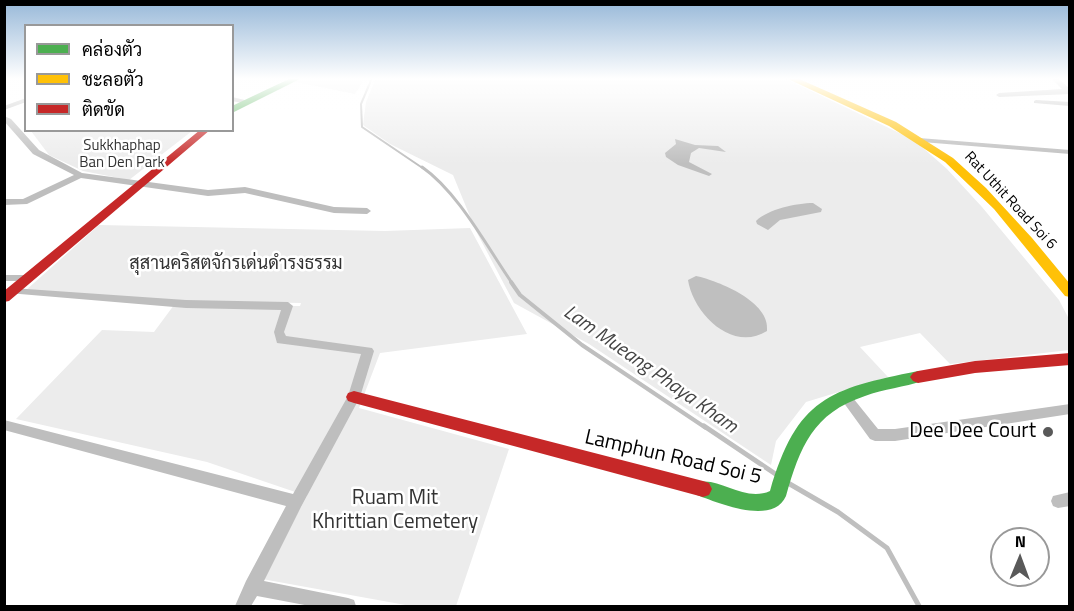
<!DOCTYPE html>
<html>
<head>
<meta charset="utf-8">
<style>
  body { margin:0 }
  #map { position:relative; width:1074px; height:611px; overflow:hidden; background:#fff; font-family:"Titillium Web",Sarabun,sans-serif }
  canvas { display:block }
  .frame { position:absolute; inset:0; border:6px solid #000; pointer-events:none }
  .legend { position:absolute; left:24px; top:24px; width:210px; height:108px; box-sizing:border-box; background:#fff; border:2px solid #999; margin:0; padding:8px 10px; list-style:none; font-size:18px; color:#000 }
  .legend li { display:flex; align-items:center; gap:12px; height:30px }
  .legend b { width:30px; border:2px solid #999 }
  .north { position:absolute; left:990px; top:527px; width:60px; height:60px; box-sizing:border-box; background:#fff; border:2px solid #999; border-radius:50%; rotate:1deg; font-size:16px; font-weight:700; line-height:24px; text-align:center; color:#000 }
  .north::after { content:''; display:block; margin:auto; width:21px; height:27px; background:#595959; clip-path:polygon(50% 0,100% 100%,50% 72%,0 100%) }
</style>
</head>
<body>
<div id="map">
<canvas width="1074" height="611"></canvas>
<div class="frame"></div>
<ul class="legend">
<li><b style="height:8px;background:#4caf50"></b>คล่องตัว</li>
<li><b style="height:8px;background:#ffc107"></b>ชะลอตัว</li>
<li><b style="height:8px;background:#c62828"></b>ติดขัด</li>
</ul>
<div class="north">N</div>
</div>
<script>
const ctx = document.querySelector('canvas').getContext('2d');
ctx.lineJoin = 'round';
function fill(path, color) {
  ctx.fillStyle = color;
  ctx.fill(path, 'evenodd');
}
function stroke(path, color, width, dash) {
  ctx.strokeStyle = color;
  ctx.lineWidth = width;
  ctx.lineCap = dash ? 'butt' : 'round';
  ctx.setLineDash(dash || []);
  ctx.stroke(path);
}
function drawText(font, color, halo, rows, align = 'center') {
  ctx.font = font + ' "Titillium Web",Sarabun,sans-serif';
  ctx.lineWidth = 5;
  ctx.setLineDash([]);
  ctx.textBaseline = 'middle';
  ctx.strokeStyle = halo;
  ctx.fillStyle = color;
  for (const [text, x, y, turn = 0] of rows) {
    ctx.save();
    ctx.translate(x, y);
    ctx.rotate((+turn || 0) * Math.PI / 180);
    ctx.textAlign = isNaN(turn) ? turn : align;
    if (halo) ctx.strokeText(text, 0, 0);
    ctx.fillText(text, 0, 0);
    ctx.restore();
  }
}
fill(new Path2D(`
  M305,78h60l-10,16 -60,-12z
  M376,78h408l130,62 33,29 35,38 77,93 10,19v31l-119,14 -30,-31 -60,14 28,30 -82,25 -30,39 -5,24 -182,-121 -75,-41 -38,-72 -23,-56 -63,-31 -27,-19 3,-23z
  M31,131h161l-63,49 -46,-9 -34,-16z
  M99,225l286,6 85,-3 57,106 -147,19 -21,55 150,41 -53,157h-45l-149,-27 45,-83 -100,-34 -191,-43 86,-89 52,2 20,-27 126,1 1,-3 -116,-2 -160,-10z`), '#ececec');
fill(new Path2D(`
  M675,139l20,6 23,1 8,6 -27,-4 -8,5 -2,9 23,12 -3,2 -31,-11 -12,-8 -1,-4 11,-9z
  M813,203l9,6 -1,3 -41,8 -12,10 -11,-6 -1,-3c12,-12 41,-18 57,-18z
  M696,276c23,5 75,26 71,55 -35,22 -74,-18 -79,-51z`), '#bfbfbf');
stroke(new Path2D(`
  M372,78l-11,26 1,23 62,42`), '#bfbfbf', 2);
stroke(new Path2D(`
  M422,167c36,25 65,80 90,116`), '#bfbfbf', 3);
stroke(new Path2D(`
  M511,282l9,13 62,50 124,83`), '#bfbfbf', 4);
stroke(new Path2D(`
  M704,426l73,49
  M788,483l50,29 49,36 32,58`), '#bfbfbf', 5);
fill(new Path2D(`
  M1051,78h7l12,11v5l-71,3 -3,-2 3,-2 63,-4z
  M232,97l17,4 1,1 -3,2 -15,-3z
  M26,98v4l-22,8v-4z
  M1036,100l34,2v4l-36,-3v-2z
  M4,116l7,3 28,31 43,23 126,17 37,-3 89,20 33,1 4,3 -4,3 -33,-1 -89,-20 -37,3 -127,-18 -54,26 -23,1v-6h19l51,-24 -41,-21 -29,-33z
  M919,138l151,12v4l-148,-12 -4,-2z
  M4,275h23l5,3 -5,3h-23z
  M12,288l174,12 102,2 5,4 -9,26 2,4 86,12 2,3 -14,46 -59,110 -37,74 84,17 6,2 2,6h-46l-53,-10 -6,10h-16l11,-25 40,-75 -282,-76v-10l289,74 55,-98 13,-42 -84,-11 -3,-11 7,-22 -95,-2 -178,-15 -1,-2z
  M845,391l4,2 29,36h17l175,-25v10l-175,27h-20l-5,-2 -29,-40 -2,-3 2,-3z
  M1070,492v14l-12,2 -5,-2 -2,-5 2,-5z`), '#bebebe');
fill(new Path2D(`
  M291,78h11l-70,35v-7z
  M918,371l5,2 3,4 -3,4c-19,6 -39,8 -58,15 -52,17 -65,51 -79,100 -13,30 -68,7 -89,-1l-3,-6 3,-6c20,-8 47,20 73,8 27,-93 59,-102 148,-120z`), '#4caf50');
fill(new Path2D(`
  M786,78h11l99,44 57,36 33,30 46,50 38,46v13l-5,-1 -71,-87 -49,-47 -56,-36z`), '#ffc107');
fill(new Path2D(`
  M200,130h10l-201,171 -5,1v-11z
  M1070,353v12l-95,8 -57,10 -5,-2 -3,-4 3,-4 5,-2 57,-10z
  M354,391l349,90 6,2 3,6 -3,6 -6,2 -349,-94 -6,-2 -2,-4 2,-4z`), '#c62828');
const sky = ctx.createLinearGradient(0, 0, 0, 164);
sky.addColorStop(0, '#97b8d8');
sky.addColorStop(0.48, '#fff');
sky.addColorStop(1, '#ffffff00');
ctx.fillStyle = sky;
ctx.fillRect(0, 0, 1074, 164);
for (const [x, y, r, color] of [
  [1048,432,6,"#595959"]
]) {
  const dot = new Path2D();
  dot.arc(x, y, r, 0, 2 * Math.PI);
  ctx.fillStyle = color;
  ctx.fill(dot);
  stroke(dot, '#fff', 2);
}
drawText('15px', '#333', '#fff', [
  ["Sukkhaphap",122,146],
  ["Ban Den Park",122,163]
]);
drawText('15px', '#000', '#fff', [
  ["Rat Uthit Road Soi 6",1010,201,47]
]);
drawText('18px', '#333', '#fff', [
  ["สุสานคริสตจักรเด่นดำรงธรรม",236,265]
]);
drawText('italic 20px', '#444', '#fff', [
  ["Lam Mueang Phaya Kham",650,370,35]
]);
drawText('21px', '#000', '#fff', [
  ["Dee Dee Court",1036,432]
], 'right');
drawText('21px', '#000', '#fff', [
  ["Lamphun Road Soi 5",673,458,13]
]);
drawText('21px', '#333', '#fff', [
  ["Ruam Mit",395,499],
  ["Khrittian Cemetery",395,523]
]);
</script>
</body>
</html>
